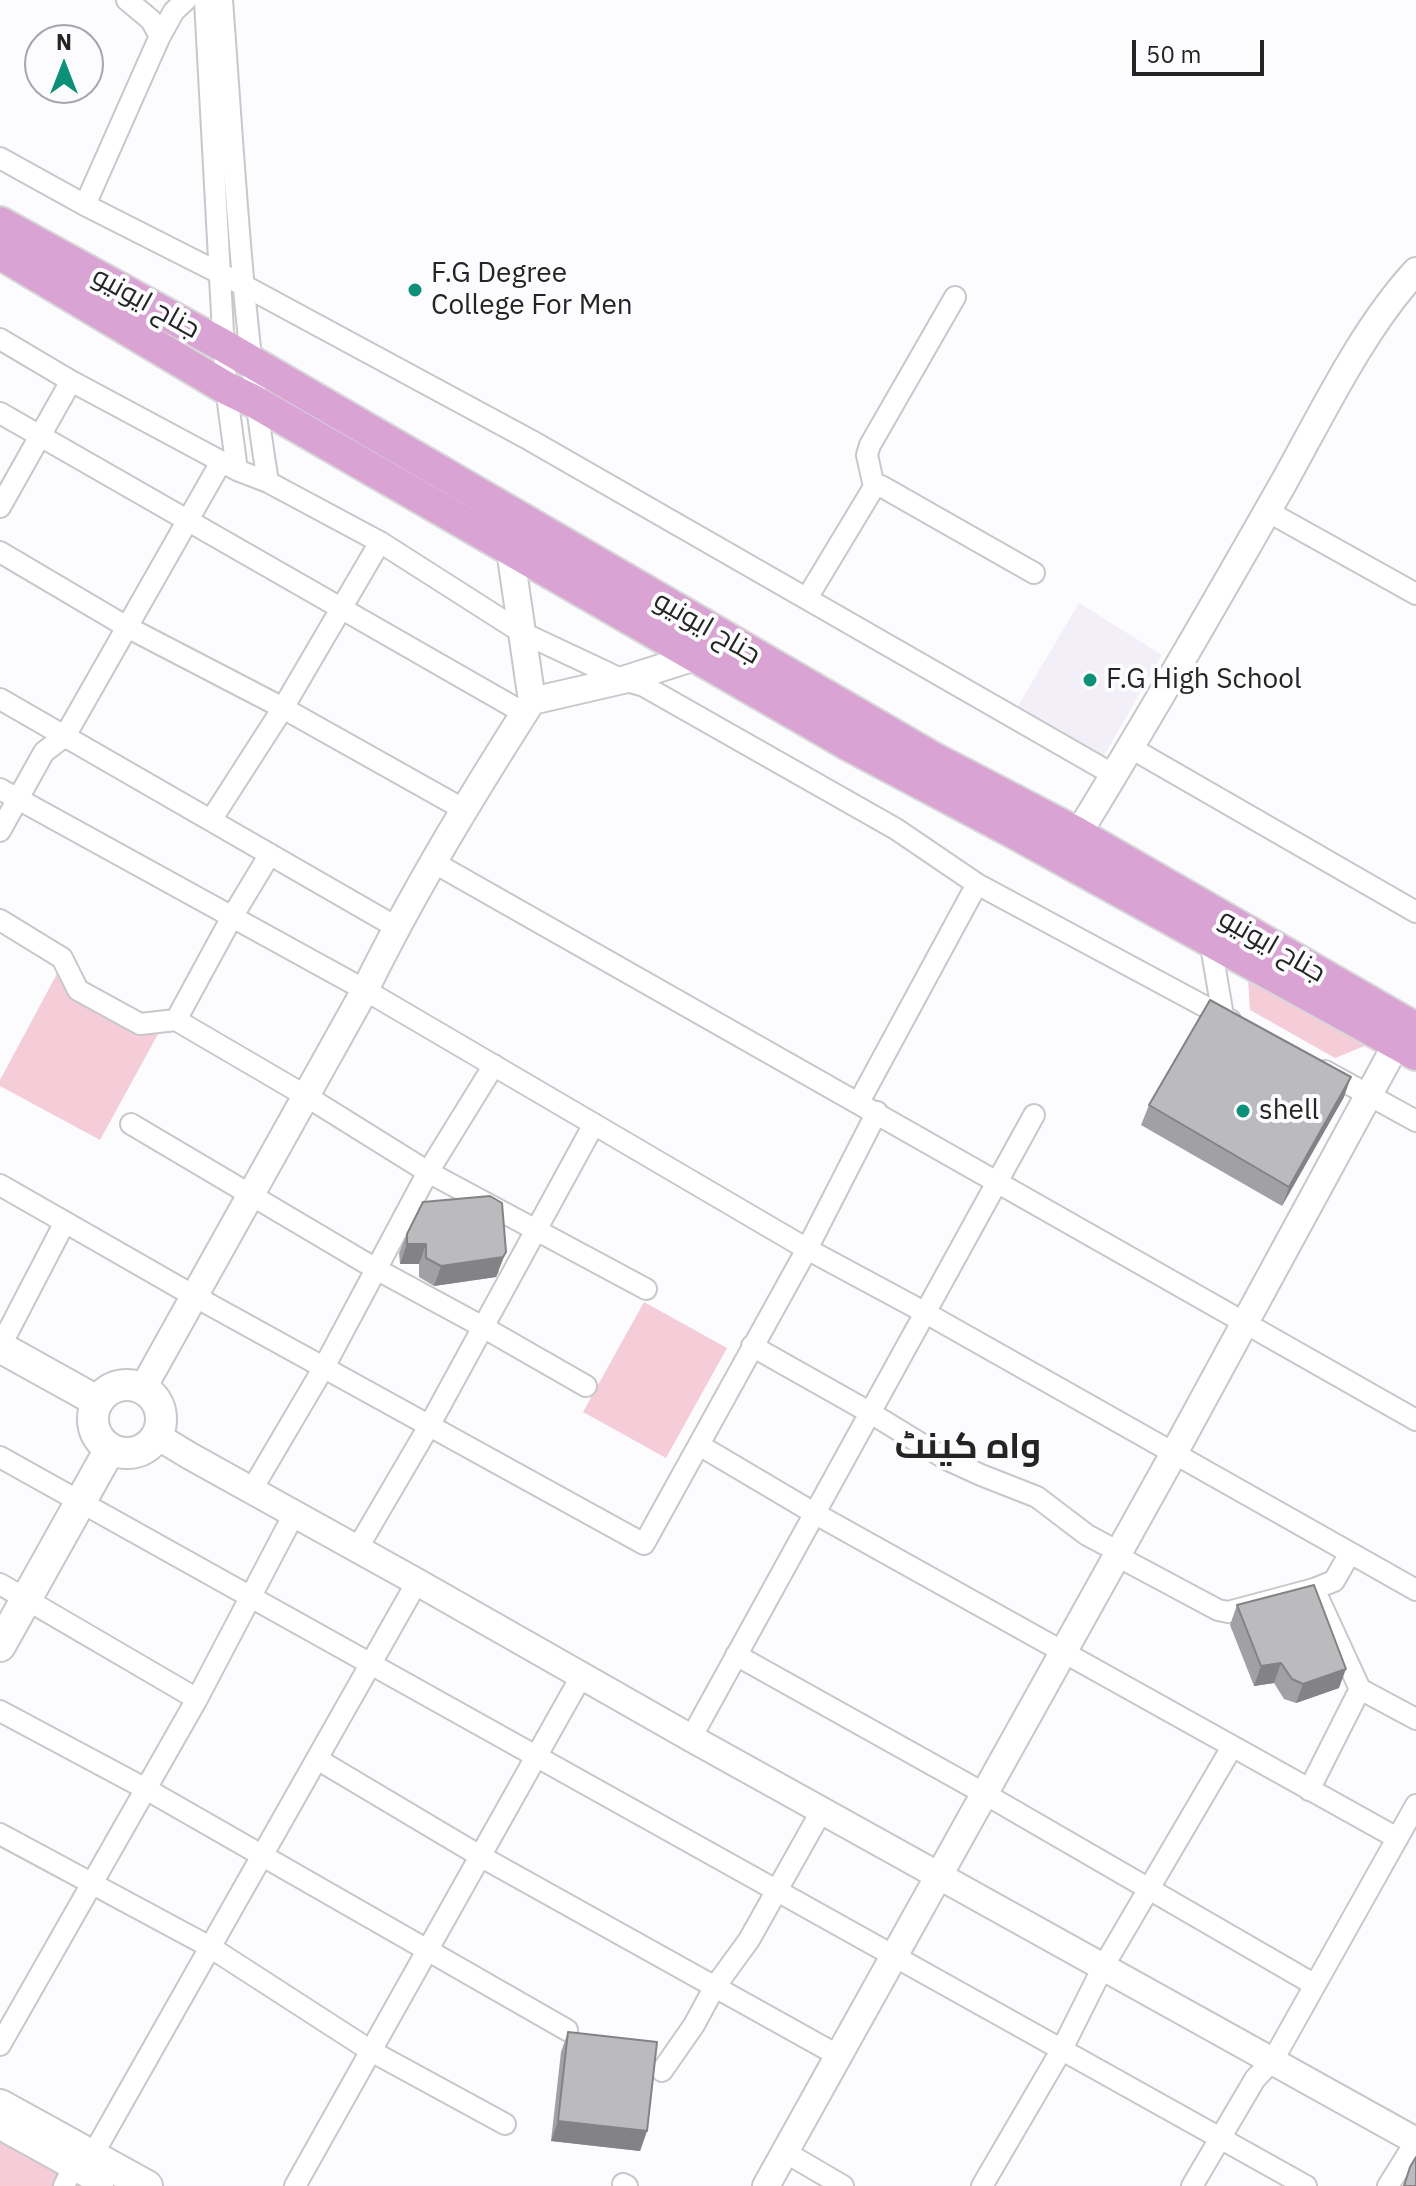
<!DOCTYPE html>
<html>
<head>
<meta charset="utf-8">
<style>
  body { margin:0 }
  #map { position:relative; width:1416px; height:2186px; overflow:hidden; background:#fcfbfd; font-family:"IBM Plex Sans",sans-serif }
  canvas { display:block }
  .north { position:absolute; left:24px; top:24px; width:80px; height:80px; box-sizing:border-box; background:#fcfbfd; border:2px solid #a6a5a7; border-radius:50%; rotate:0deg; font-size:22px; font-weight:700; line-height:32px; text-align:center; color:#242425 }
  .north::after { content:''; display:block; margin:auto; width:28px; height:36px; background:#0c9077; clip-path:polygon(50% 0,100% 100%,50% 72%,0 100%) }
  .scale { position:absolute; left:1132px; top:40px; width:132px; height:36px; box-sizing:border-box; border:4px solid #242425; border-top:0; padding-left:10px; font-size:24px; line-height:28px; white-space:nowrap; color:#242425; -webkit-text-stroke:6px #fcfbfd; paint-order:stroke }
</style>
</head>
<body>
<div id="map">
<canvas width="1416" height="2186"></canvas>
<div class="north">N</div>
<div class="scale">50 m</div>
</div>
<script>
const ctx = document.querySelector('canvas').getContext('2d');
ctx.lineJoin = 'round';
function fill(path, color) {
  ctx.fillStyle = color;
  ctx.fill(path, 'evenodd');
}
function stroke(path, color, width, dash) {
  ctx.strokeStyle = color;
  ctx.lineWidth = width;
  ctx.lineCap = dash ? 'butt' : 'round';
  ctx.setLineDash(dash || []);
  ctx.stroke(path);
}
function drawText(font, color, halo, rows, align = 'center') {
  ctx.font = font + ' "IBM Plex Sans",Cairo,sans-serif';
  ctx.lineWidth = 8;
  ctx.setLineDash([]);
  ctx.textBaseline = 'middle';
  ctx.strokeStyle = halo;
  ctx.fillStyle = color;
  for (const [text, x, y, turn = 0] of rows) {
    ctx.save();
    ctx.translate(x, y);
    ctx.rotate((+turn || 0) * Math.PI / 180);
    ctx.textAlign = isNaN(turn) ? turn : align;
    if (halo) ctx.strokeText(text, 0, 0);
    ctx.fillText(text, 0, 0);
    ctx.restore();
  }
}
fill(new Path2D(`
  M1079,603l83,52 -60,104 -84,-53z`), '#f3eff9');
fill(new Path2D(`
  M59,970l104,55 -63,115 -100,-54v-6z
  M1248,978l119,67 -32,13 -85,-48z
  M644,1302l83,46 -61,110 -83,-46z
  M0,2130l83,44 -6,12h-77z`), '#f4cdd9');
const minor = new Path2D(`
  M127,0l24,20 9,16
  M205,0l21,388 11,82
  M222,0c12,161 20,322 46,482
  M0,158l85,47 158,80 287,155 584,335
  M85,205l75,-169 14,-25 12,-11
  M0,339l71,42 166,89 31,12 112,60 141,90 102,48 21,6 252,143 81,55 253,136
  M0,413l524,300
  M874,487l-7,-32 3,-10 85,-148
  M0,507l71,-126
  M1267,511l149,83
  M0,552l127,75 156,81 180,101
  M807,598l67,-111 7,-1 153,87
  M0,699l396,228
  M1131,748l285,164
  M0,789l365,201 442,259 117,63 492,278
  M211,820l72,-112 97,-166
  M0,831l44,-79 21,-16 156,-274
  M433,862l983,558
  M0,920l62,38 16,32 62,34 36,-4 130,76 122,76 218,117
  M1210,940l13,76
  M176,1020l56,-103 38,-63
  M1325,1071l91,50
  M859,1102l118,-218
  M131,1124l245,145 107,58 103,59
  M0,1185l194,111 450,248 163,-295 70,-137
  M752,1346l117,66 77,47 35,16 56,22 50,38 32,17
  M0,1347l65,-125
  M699,1445l115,68 583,325
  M0,1457l1306,729
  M251,1491l73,-124 104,-195 66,-107
  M357,1549l72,-123 165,-302
  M1117,1556l101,54 10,2 86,-23 20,-8 16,-28
  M0,1584l197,115
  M1314,1589l46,100
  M736,1655l249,139 330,191
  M0,1711l146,78 421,241
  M691,1738l343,-623
  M317,1759l163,97 359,200
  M1309,1790l51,-101 56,30
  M0,1834l210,113 161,104 134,73
  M0,2045l197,-346 97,-185
  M662,2071l32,-46 20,-37 35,-48 73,-130
  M0,2129l103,57
  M785,2152l58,34
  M92,2156l325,-574
  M623,2184l4,2
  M64,2186l14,-29
  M295,2186l287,-511
  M982,2186l80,-137 41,-82 129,-220
  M1192,2186l63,-107 18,-19 143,-255
  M1388,2186l28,-45`);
const tertiary = new Path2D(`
  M532,701l91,-21 75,-24
  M1078,834c71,-116 139,-234 206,-352 38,-68 79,-154 132,-211
  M143,1388l222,-398c49,-100 107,-195 167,-289l-22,-151
  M157,1436l33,20 227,126 274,156 725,403
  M766,2186l407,-731 224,-412`);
const secondary = new Path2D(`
  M0,1347l97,54
  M93 1419a34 34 0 1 1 68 0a34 34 0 1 1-68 0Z
  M0,1646l110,-197
  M0,2105l147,81`);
const primary = new Path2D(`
  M0,223l224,123 710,413 144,75 338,195
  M0,253l226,135 29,14 591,341 166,88 404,223`);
stroke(minor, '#c8c7ca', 24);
stroke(tertiary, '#c8c7ca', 30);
stroke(secondary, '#c8c7ca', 34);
stroke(primary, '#d8d8d8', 36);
stroke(minor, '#fff', 20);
stroke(tertiary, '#fff', 26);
stroke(secondary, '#fff', 30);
stroke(primary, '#d9a4d4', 32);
fill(new Path2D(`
  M1344,1097l-62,109 -141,-81 8,-20z
  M407,1234l92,37 -3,6 -62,9 -15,-9v-13h-19l-1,-11z
  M1237,1605l102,83 -43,15 -12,-4 -10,-16 -20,3 -24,-61z
  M568,2032l79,99 -7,20 -89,-10 10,-89z`), '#a1a1a3');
fill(new Path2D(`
  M1351,1077l-7,20 -62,109 7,-19z
  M407,1244h19l-7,20h-19z
  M506,1252l-10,25 -62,9 7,-20z
  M1281,1663l-7,20 -20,3 7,-20z
  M1346,1669l-7,19 -43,15 7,-19z
  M558,2121l89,10 -7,20 -89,-10z`), '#838385');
const building = new Path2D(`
  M1210,1000l141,77 -62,110 -140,-82z
  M490,1196l12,7 4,49 -3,5 -62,9 -15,-8v-14h-19v-10l16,-32z
  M1314,1585l32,84 -43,15 -11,-5 -11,-16 -20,3 -24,-61z
  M568,2032l89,10 -10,89 -89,-10z
  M1416,2157v29h-12l6,-19z`);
fill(building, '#bbbbbe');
stroke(building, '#838385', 2);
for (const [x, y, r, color] of [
  [415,290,8,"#0c9077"],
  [1090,680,8,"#0c9077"],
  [1243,1111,8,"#0c9077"]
]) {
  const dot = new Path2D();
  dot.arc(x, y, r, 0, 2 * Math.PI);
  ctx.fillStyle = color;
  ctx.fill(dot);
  stroke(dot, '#fcfbfd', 3);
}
drawText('28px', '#242425', '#fcfbfd', [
  ["F.G Degree",431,274],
  ["College For Men",431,306],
  ["F.G High School",1106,680],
  ["shell",1259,1111]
], 'left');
drawText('28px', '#242425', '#fcfbfd', [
  ["جناح ایونیو",146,303,29],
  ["جناح ایونیو",707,628,30],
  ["جناح ایونیو",1272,946,30]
]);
drawText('bold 36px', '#242425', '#fcfbfd', [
  ["واہ کینٹ",968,1448]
]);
</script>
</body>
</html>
